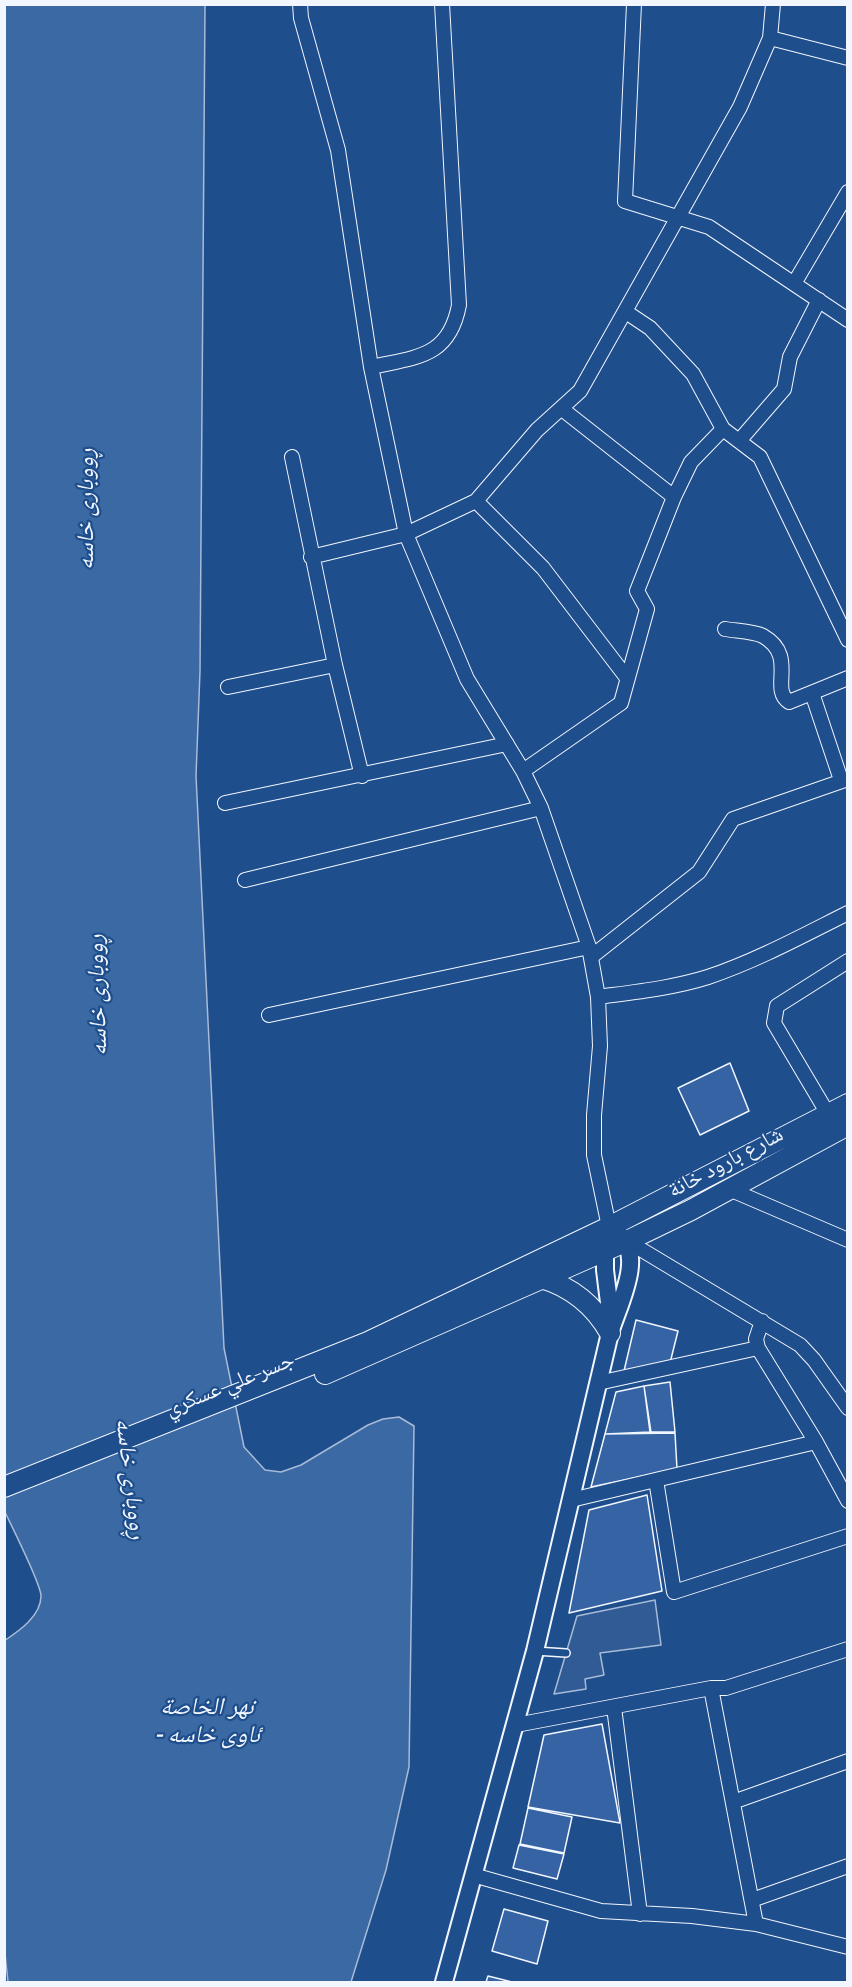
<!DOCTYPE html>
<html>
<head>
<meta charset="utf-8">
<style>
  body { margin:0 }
  #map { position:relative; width:852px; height:1987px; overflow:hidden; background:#1f4e8c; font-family:Signika,sans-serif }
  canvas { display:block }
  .frame { position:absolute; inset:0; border:6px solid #f2f6ff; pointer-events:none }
</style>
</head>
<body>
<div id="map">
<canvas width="852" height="1987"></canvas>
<div class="frame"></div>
</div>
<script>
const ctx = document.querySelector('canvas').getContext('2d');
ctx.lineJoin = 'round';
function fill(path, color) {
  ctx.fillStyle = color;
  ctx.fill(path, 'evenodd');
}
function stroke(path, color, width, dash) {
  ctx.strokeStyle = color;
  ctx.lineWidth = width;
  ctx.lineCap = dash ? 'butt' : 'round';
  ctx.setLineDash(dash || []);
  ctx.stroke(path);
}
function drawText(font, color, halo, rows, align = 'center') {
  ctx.font = font + ' Signika,"Noto Naskh Arabic",sans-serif';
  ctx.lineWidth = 4.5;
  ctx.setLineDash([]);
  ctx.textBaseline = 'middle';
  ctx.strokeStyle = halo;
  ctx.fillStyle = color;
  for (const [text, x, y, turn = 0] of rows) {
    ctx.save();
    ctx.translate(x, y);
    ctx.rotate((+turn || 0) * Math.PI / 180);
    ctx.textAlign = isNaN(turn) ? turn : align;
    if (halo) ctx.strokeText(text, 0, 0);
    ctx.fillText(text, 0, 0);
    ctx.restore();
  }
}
const parking = new Path2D(`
  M655,1600l6,45 -61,8 4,22 -19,4 1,10 -32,5 23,-78z`);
fill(parking, '#305b95');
stroke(parking, '#a8bbd7', 1.5);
const water = new Path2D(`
  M5,5h200l-5,666 -4,105 28,572 20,99 21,23 16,2 20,-7 67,-40 15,-6 16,-2 15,9 -5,341 -23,103 -35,112h-343l-4,-38v-303c15,-10 37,-25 37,-45 0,-12 -30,-71 -37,-86z`);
fill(water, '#3b69a3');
stroke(water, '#a8bbd7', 1.5);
const building = new Path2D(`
  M730,1063l19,48 -49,24 -22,-47z
  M636,1320l42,11 -9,36 -45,4z
  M670,1382l5,50h-24l-7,-46z
  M644,1386l6,46 -45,2 11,-42z
  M675,1433l2,36 -86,18 14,-53z
  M647,1495l15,96 -93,22 20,-103z
  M602,1724l18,99 -92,-16 16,-72z
  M528,1808l44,9 -8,36 -44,-9z
  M519,1845l45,9 -7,25 -44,-11z
  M504,1909l44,12 -11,43 -45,-13z
  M488,1976l24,6h-26z`);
fill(building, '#3563a3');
stroke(building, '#f2f6ff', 1.5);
const service = new Path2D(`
  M535,1651l31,2`);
const minor = new Path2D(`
  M300,4l1,14 37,132 33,217 35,167 61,145 56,92 18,37 48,139 9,50 2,49 -6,69v40l15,72
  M634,4l-9,197 84,26 139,93
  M770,38l78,20
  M795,282l53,-90
  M626,312l24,16 43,46 30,55 37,28 88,183
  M371,367c45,-10 78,-9 88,-62l-17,-301
  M739,441l45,-52 6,-32 29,-57
  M292,457l43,208 27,111
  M674,497l17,-35 32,-33
  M476,501l67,67 84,110
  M311,557l95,-23 70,-33 61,-71 43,-39 160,-284 30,-69 3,-34
  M725,629c11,2 28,2 38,7 35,20 6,53 26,66l59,-24
  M228,687l107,-22
  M812,693l29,87
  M523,771l98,-68 26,-94 -10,-18 37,-94 -112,-88
  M225,803l282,-59
  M245,880l296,-72
  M591,957l108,-85 34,-53 115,-40
  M598,997c37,-5 75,-9 110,-20 48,-16 94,-41 140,-64
  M269,1015l320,-68
  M828,1114l-54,-91 3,-17 71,-45
  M729,1189l119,51
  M627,1241l173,104 14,15 34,48
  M762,1321l-6,18 2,9 58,94 32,59
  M598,1383l160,-35
  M656,1480l18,112 174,-56
  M571,1500l245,-58
  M711,1688l45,236
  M614,1707l26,207
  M516,1725l195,-37h15l122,-39
  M733,1802l115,-41
  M473,1875l128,36 91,5 64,8 92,23
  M752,1900l96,-34`);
const tertiary = new Path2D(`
  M605,1241v29l7,57
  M444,1982l91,-331 75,-318c8,-27 36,-78 8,-100`);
const secondary = new Path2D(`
  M541,1278c31,9 53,27 69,55
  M325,1374l302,-133 64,-31 157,-85
  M4,1487l364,-145 241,-115 239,-123`);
stroke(service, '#f2f6ff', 10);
stroke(minor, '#f2f6ff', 16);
stroke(tertiary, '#f2f6ff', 20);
stroke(secondary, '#f2f6ff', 22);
stroke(service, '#1f4e8c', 7);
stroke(minor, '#1f4e8c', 14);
stroke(tertiary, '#1f4e8c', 16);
stroke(secondary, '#1f4e8c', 20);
drawText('22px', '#f2f6ff', '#1f4e8c', [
  ["شارع بارود خانة",726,1163,-28],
  ["جسر علي عسكري",230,1385,-22]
]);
drawText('italic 24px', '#f2f6ff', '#1f4e8c', [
  ["ڕووباری خاسە",87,509,-90],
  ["ڕووباری خاسە",98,995,-92],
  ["ڕووباری خاسە",130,1479,83],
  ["نهر الخاصة",207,1708],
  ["- ئاوی خاسە",207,1736]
]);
</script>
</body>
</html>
